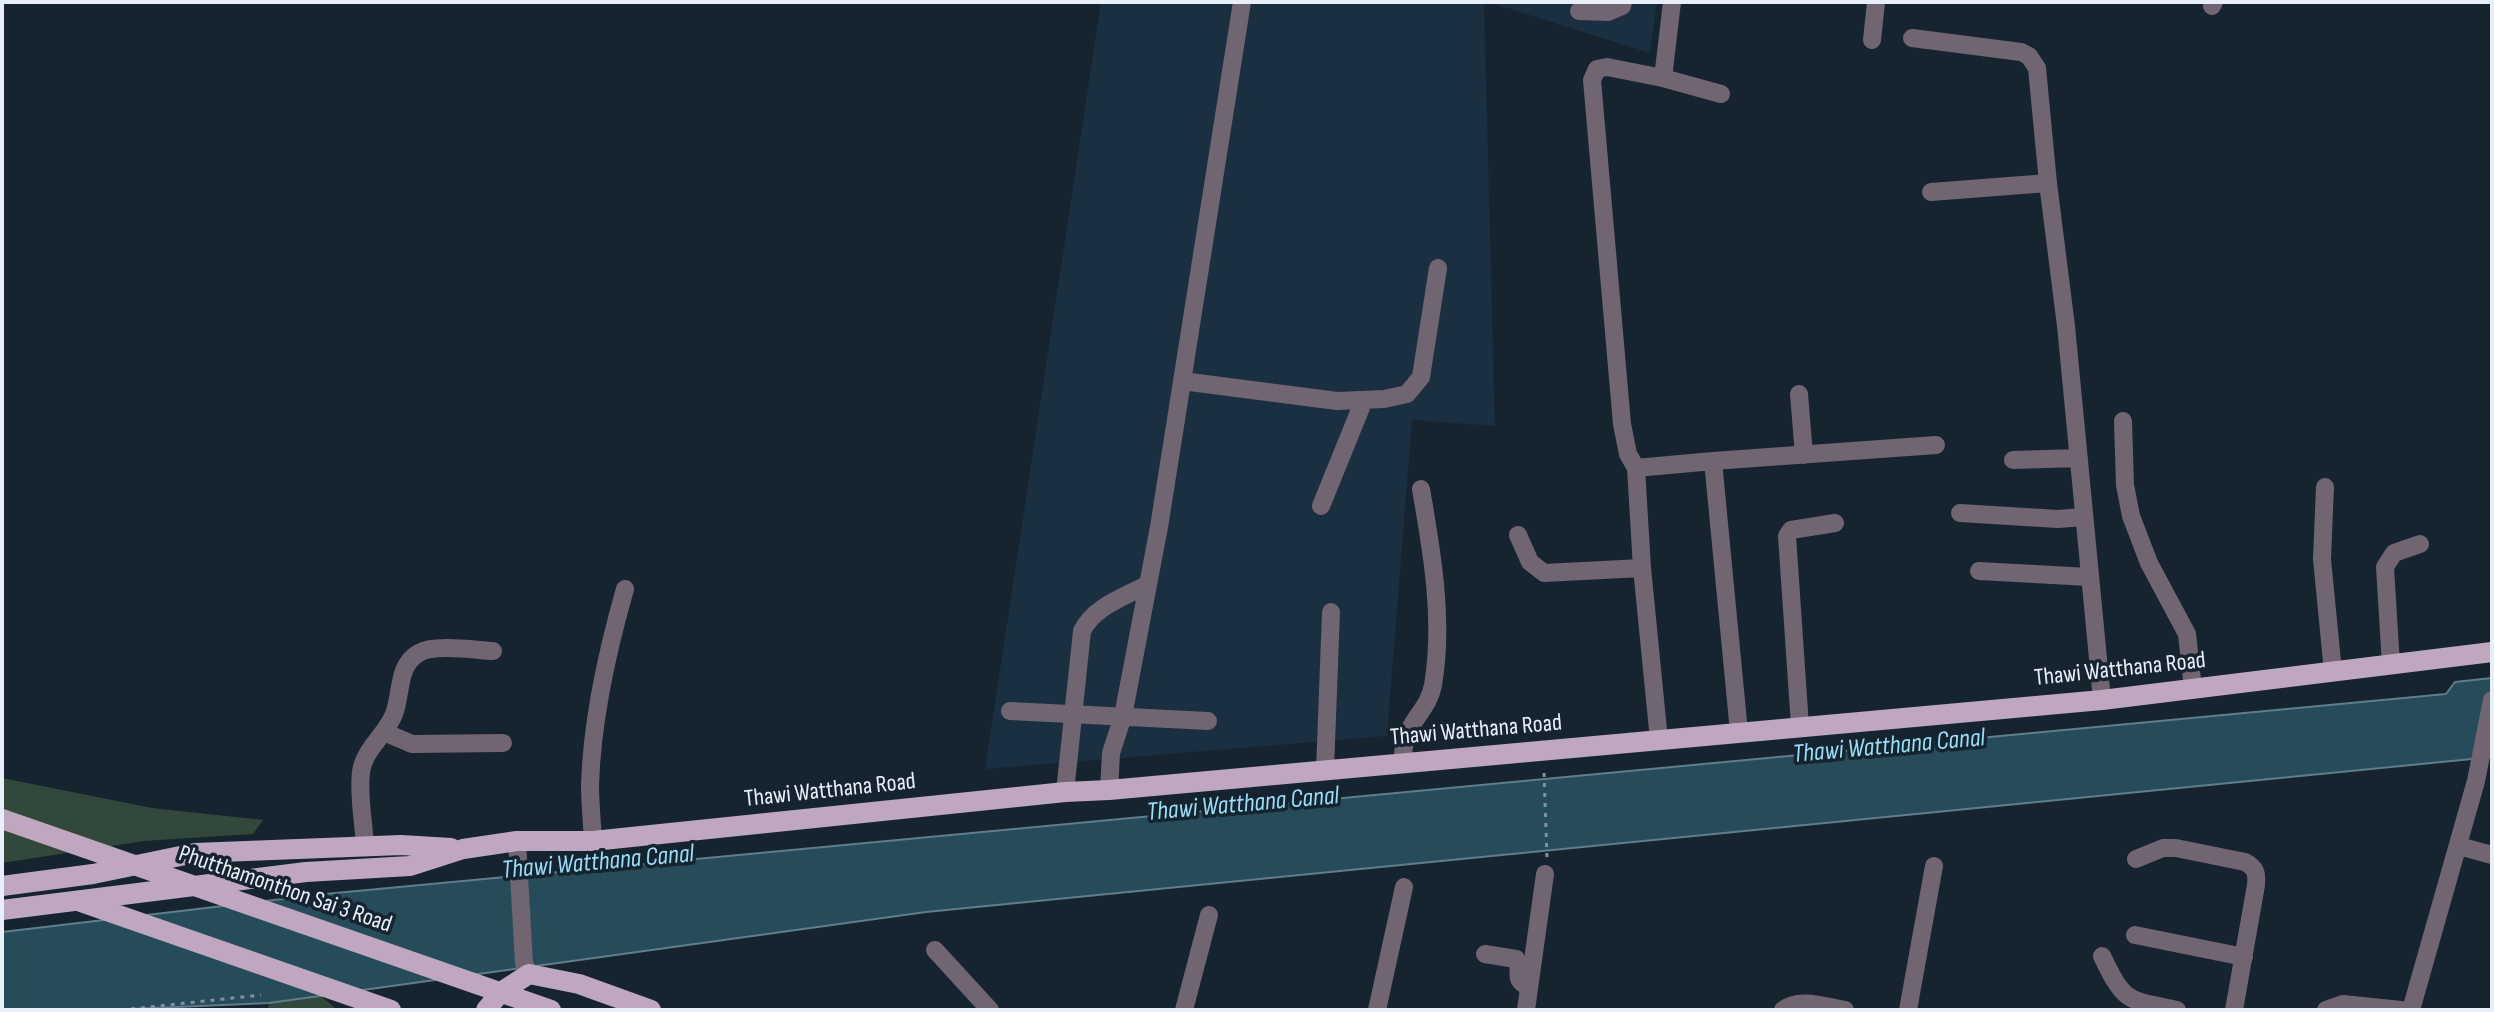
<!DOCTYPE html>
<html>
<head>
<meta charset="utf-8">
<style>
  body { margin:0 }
  #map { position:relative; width:2494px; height:1012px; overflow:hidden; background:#162430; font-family:"Sofia Sans Condensed",sans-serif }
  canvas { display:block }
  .frame { position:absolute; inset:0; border:4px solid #e7f0f9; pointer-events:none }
</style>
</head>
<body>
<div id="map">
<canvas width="2494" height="1012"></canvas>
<div class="frame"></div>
</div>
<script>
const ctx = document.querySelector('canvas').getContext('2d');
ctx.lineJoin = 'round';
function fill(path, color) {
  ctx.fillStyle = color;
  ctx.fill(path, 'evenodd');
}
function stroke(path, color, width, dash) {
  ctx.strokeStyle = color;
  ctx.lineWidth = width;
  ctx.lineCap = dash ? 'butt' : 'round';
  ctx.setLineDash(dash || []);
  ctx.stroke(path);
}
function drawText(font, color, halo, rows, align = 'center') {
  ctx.font = font + ' "Sofia Sans Condensed",sans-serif';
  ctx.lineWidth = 7;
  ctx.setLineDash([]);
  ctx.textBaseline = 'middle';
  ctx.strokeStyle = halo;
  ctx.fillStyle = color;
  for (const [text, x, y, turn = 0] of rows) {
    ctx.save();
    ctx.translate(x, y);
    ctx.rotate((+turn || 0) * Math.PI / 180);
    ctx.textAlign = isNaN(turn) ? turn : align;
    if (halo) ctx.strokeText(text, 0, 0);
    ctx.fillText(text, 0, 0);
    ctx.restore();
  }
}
fill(new Path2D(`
  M1101,2h383l11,424 -83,-6 -25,316 -402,33z
  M1488,2h169l-7,51z`), '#1a2f3f');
fill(new Path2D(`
  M2,778l150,30 111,12 -10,14 -109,7 -142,22z
  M321,996l14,12v2h-67l1,-7z`), '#32483a');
const water = new Path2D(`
  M2492,678v79l-1566,155 -657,91 -161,7h-106v-78l323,-38 2121,-200 9,-12z`);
fill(water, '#264c59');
stroke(water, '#607d89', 2);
stroke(new Path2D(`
  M1544,773l3,85
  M121,1010l140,-15`), '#85909b', 3, [4, 6]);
stroke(new Path2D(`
  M2212,6l2,-4
  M1579,11l29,1 14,-6 1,-4
  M1912,38l109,14 8,4 8,12 11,115 -117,9
  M1872,40l4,-38
  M1663,78l58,16
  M2048,183l18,143 36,374
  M1182,381l155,20 47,-2 23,-5 14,-17 17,-109
  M1799,394l5,61
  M2123,421l2,64 6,31 18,47 38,71 6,55
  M2013,460l66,-2
  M1636,468l-8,-14 -6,-30 -30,-344 5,-11 10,-2 56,11 9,-76
  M2325,487l-3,72 11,113
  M1321,506l43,-106
  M1960,513l98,6 25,-2
  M1518,535l12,27 14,11 98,-5
  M1979,571l110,6
  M2391,665l-6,-98 9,-14 26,-9
  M1010,711l198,10
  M1800,726l-13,-190 4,-6 44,-7
  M384,732l28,12 91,-1
  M1739,732l-26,-271 223,-16
  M1659,740l-17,-172 -6,-100 77,-7
  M1402,764c1,-8 1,-17 4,-25 5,-20 23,-31 27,-54 11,-64 -1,-133 -12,-196
  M1325,770l6,-158
  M1109,790l2,-37 12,-37 36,-189 83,-525
  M1065,792l17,-161c12,-25 43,-34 66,-47
  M517,841l7,122 5,11
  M593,841c-1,-19 -3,-38 -3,-56 2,-67 17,-133 35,-196
  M2459,846l33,9
  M365,847c-1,-24 -7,-51 -4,-75 3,-23 25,-37 33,-58 8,-21 3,-49 25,-61 15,-9 55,-3 74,-2
  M2136,859l27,-11h13l69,14c11,6 12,11 11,23l-22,125
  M2135,935l109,22
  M935,950l55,60
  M1485,954l31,5c8,13 -6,19 13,28
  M2102,956c23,48 25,43 75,54
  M1184,1010l25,-95
  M1377,1010l27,-123
  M1526,1010l19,-136
  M1783,1010c16,-13 43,-3 62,0
  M1908,1010l26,-144
  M2326,1010l17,-6 58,6
  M2411,1010l65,-229 16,-81`), '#706570', 18);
stroke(new Path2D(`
  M2,819l549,191
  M2,886l91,-12 102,-21 206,-8 50,3
  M81,902l310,108
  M2,910l304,-38 104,-6 53,-17 54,-8h76l472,-49 44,-2 993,-90 390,-48
  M486,1010l15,-18 28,-18 50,10 72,26`), '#bfa8bf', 20);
drawText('24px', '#e7f0f9', '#162430', [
  ["Thawi Watthana Road",2120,670,-6],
  ["Thawi Watthana Road",1476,731,-5],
  ["Thawi Watthana Road",830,791,-6],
  ["Phutthamonthon Sai 3 Road",285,890,19]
]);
drawText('italic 26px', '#99dff9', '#162430', [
  ["Thawi Watthana Canal",1889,747,-5],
  ["Thawi Watthana Canal",1243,805,-5],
  ["Thawi Watthana Canal",598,863,-5]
]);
</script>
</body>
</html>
